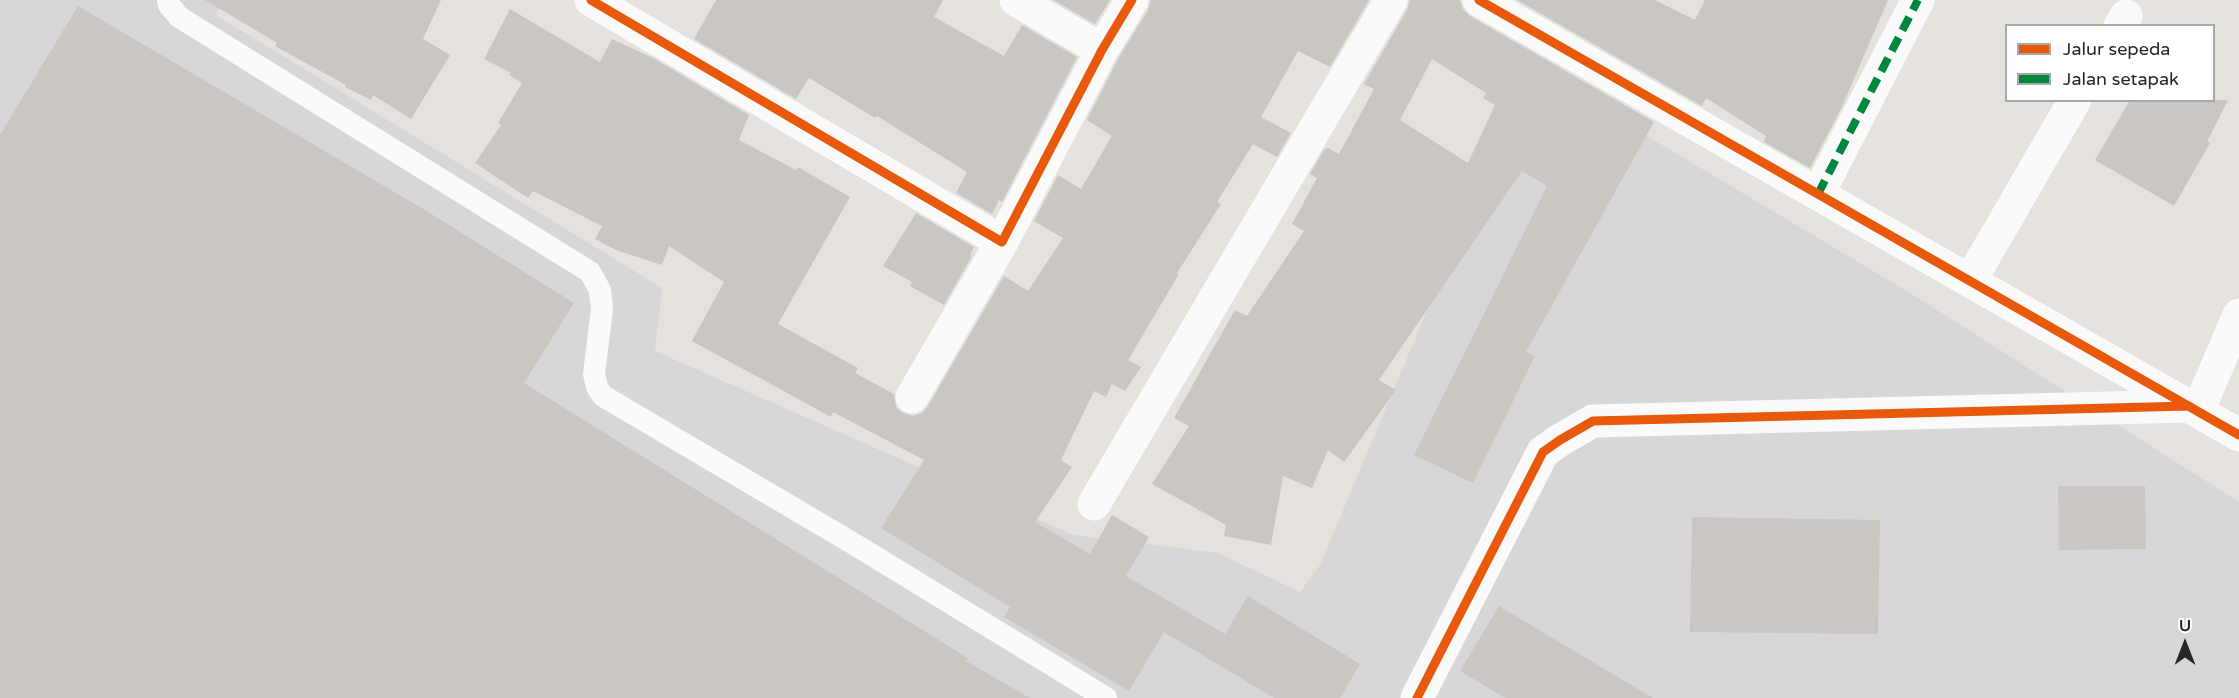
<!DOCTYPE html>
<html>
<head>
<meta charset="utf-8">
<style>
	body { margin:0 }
	#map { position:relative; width:2239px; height:698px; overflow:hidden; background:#e5e1dc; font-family:"Varela Round",sans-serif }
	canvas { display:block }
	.legend { position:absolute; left:2005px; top:24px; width:210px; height:78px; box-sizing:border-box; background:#fff; border:2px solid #a8a8a8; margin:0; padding:8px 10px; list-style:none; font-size:18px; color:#262626 }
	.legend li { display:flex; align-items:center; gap:12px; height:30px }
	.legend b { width:30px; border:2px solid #a8a8a8 }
	.north { position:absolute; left:2155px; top:614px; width:60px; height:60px; -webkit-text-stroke:4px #fff; paint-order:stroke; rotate:0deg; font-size:16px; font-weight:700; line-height:24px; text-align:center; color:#262626 }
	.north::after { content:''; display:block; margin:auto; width:21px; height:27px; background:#262626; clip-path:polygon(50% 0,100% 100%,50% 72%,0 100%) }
</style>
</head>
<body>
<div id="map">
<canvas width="2239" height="698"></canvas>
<ul class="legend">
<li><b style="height:8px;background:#e8590c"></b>Jalur sepeda</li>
<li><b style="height:8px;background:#00873e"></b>Jalan setapak</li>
</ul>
<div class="north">U</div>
</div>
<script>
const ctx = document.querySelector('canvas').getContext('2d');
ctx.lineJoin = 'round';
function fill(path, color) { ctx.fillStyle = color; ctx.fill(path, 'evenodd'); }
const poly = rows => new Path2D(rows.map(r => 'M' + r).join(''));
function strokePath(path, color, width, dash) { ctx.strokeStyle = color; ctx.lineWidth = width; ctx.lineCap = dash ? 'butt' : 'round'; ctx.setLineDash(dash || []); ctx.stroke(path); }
const industrial = poly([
	[0,0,224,0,216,15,662,288,655,351,1073,535,1218,553,1300,592,1320,565,1434,294,1553,80,1915,296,2239,502,2239,698,0,698]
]);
const building = poly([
	[205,0,441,0,423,39,450,55,411,119,373,95,371,100,345,87,346,85,275,46,277,43],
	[716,0,943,0,934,17,1004,56,1022,25,1077,57,1002,202,999,200,992,214,956,193,967,172,877,116,875,118,809,78,796,99,694,39],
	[1053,0,1110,0,1095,24],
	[1151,0,1369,0,1330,67,1298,51,1261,117,1291,133,1277,157,1253,144,1217,202,1221,204,1177,273,1179,274,1128,360,1141,367,1125,391,1112,384,1106,397,1094,391,1061,460,1072,467,1035,522,1090,554,1112,515,1149,537,1126,576,1225,634,1248,596,1360,664,1340,698,1274,698,1164,632,1129,691,1004,617,1010,607,881,528,924,460,833,412,831,417,692,341,724,282,669,246,662,265,616,250,595,239,602,226,533,191,528,198,475,163,501,125,498,123,522,83,509,75,511,73,484,59,510,9,600,62,612,39,653,58,749,115,739,140,796,170,798,167,850,197,778,324,858,368,855,373,894,394,896,407,903,413,913,416,922,413,928,406,1004,276,1028,291,1063,238,1034,221,1058,175,1081,189,1112,136,1087,120,1118,59,1148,10],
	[1410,0,1460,0,1463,9,1470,16,1654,122,1526,352,1535,356,1473,483,1414,455,1547,186,1522,171,1379,380,1396,390,1344,462,1328,450,1312,488,1283,476,1271,545,1224,536,1226,525,1152,484,1189,426,1174,418,1235,310,1247,316,1304,231,1292,224,1317,178,1310,174,1324,150,1328,148,1339,154,1374,89,1364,84,1407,10],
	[1432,59,1486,93,1483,98,1495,105,1468,163,1400,120],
	[1517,0,1655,0,1695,20,1705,0,1888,0,1841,109,1810,168,1764,142,1766,136,1706,98,1702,106],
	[78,6,425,210,574,303,524,383,968,658,966,661,1030,698,0,698,0,135],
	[2130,100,2228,100,2207,142,2210,143,2174,206,2095,160],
	[916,213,974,247,970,255,972,256,944,305,910,286,912,282,883,266],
	[2058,486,2145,486,2146,549,2059,550],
	[1692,517,1880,520,1878,634,1690,632],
	[1499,606,1653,698,1505,698,1460,671]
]);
const service = poly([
	[168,0,169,5,179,17,590,272,600,290,602,309,594,374,597,387,603,396,854,544,1106,698]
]);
const minor = poly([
	[591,0,1002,242,1102,50,1132,0],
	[1016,0,1102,50],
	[1479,0,2239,435],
	[2120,26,2126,16],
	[1818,194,1918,0],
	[1970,281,2075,100],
	[912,397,1002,242],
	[2198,411,2239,315],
	[1094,504,1391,0],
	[1417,698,1543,452,1560,440,1593,421,2189,406]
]);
const quiet = poly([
	[1818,194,1918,0]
]);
const cycleway = poly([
	[591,0,1002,242,1102,50,1132,0],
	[1479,0,2239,435],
	[1417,698,1543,452,1560,440,1593,421,2189,406]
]);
fill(industrial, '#d9d6d8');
fill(building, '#cac7c3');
strokePath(service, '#fbfafa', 22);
strokePath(minor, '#fbfafa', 33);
strokePath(quiet, '#00873e', 8, [15, 8]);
strokePath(cycleway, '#e8590c', 9);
</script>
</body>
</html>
